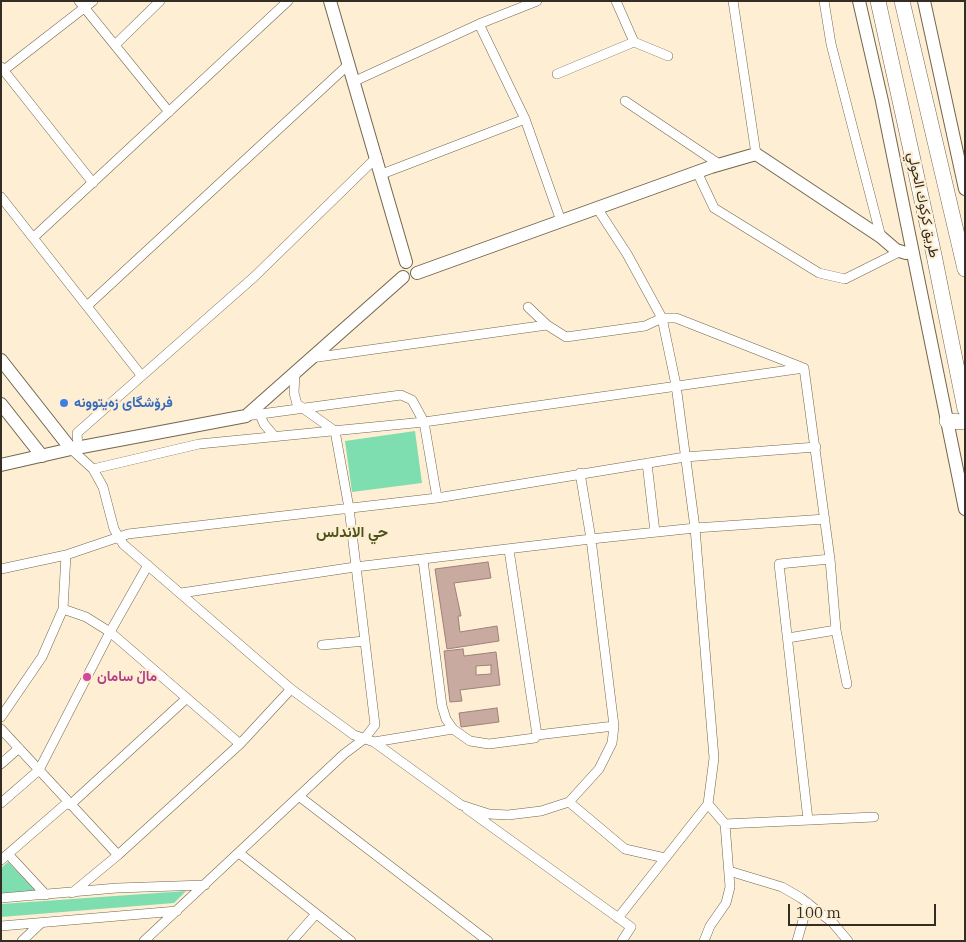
<!DOCTYPE html>
<html>
<head>
<meta charset="utf-8">
<style>
	body { margin:0 }
	#map { position:relative; width:966px; height:942px; overflow:hidden; background:#feefd4; font-family:"IBM Plex Serif",serif }
	canvas { display:block }
	.frame { position:absolute; inset:0; border:2px solid #332d23; pointer-events:none }
	.scale { position:absolute; left:788px; top:904px; width:148px; height:22px; box-sizing:border-box; border:2px solid #332d23; border-top:0; padding-left:6px; font-size:15px; line-height:18px; white-space:nowrap; color:#332d23; -webkit-text-stroke:4px #feefd4; paint-order:stroke }
</style>
</head>
<body>
<div id="map">
<canvas width="966" height="942"></canvas>
<div class="frame"></div>
<div class="scale">100 m</div>
</div>
<script>
const ctx = document.querySelector('canvas').getContext('2d');
ctx.lineJoin = 'round';
function fill(path, color) { ctx.fillStyle = color; ctx.fill(path, 'evenodd'); }
const poly = rows => new Path2D(rows.map(r => 'M' + r).join(''));
function strokePath(path, color, width, dash) { ctx.strokeStyle = color; ctx.lineWidth = width; ctx.lineCap = dash ? 'butt' : 'round'; ctx.setLineDash(dash || []); ctx.stroke(path); }
function write(font, color, halo, rows, align = 'center') {
  ctx.font = font + ' "IBM Plex Serif",Vazirmatn,serif'; ctx.lineWidth = 4.5; ctx.setLineDash([]); ctx.textBaseline = 'middle'; ctx.strokeStyle = halo; ctx.fillStyle = color; for (const [text, x, y, turn = 0] of rows) {
    ctx.save(); ctx.translate(x, y); ctx.rotate((+turn || 0) * Math.PI / 180); ctx.textAlign = isNaN(turn) ? turn : align; if (halo) ctx.strokeText(text, 0, 0); ctx.fillText(text, 0, 0); ctx.restore();
  }
}
const green = poly([
	[415,431,422,483,352,492,345,441],
	[8,862,35,890,36,891,1,897,1,868],
	[186,891,174,903,1,917,1,904]
]);
const building = poly([
	[488,562,491,578,454,583,461,616,458,616,460,632,497,626,499,641,447,649,435,569,488,562],
	[463,649,464,656,496,652,500,685,460,690,462,701,450,702,444,651,463,649],
	[491,665,491,674,476,675,476,666,491,665],
	[497,708,499,722,461,727,459,713,497,708]
]);
const street = poly([
	[79,1,169,112],
	[616,1,634,42,668,56],
	[733,1,756,154],
	[824,1,831,44,881,237],
	[479,24,525,119,561,221],
	[115,45,160,1],
	[1,67,93,183],
	[4,70,93,1],
	[557,74,634,42],
	[355,81,479,24,537,1],
	[625,101,719,164],
	[697,172,714,208,819,273,845,279,899,252],
	[382,174,525,119],
	[1,197,141,375],
	[597,208,627,254,662,318,676,385,695,528,714,758,708,804,618,918],
	[34,237,288,1],
	[87,306,349,64],
	[528,307,547,325],
	[311,358,547,325,566,337,645,326,662,318,676,318,801,367],
	[804,368,830,559,836,630,847,684],
	[260,415,264,424,275,437],
	[246,416,401,395,412,400,424,422,804,368],
	[78,447,77,433,254,277,377,157],
	[71,449,93,469,103,487,114,529,123,544,291,689,354,735,374,742,461,805,489,814,508,815,541,811,569,802,599,769,612,743,614,726,591,539,580,473],
	[647,463,655,532],
	[93,469,199,444,424,422,437,498],
	[423,560,442,706,446,719,453,729,470,741,489,744,535,738,537,735,509,550],
	[1,569,66,555,128,534,437,498,685,457,816,447],
	[181,593,355,567,591,539,695,528,825,519],
	[63,609,86,617,110,632,240,744],
	[788,638,836,630],
	[322,645,365,641],
	[1,717,42,657,63,609,66,555],
	[1,729,118,855],
	[537,735,614,726],
	[374,742,453,729],
	[1,764,19,748],
	[300,797,488,941],
	[569,802,625,849,665,858],
	[1,803,39,770,110,632,148,565],
	[70,805,187,698],
	[467,809,631,927,622,941],
	[808,820,779,564,830,559],
	[725,824,874,817],
	[239,853,351,941],
	[8,854,46,895],
	[1,860,68,802],
	[729,871,782,887,801,898,833,923,848,941],
	[72,893,118,855,240,744,291,689],
	[1,898,117,888,205,885],
	[1,926,177,911],
	[22,941,41,923],
	[144,941,344,754,364,739,375,725,349,508,335,431,297,404,294,393,295,373],
	[292,941,316,914],
	[704,941,710,926,726,903,730,887,725,824,708,804],
	[797,941,808,903]
]);
const secondary = poly([
	[330,1,406,262],
	[859,1,882,101,965,509],
	[924,1,965,189],
	[417,273,711,167,756,154,881,237,896,250,906,253,912,251],
	[1,360,71,449],
	[1,404,42,456],
	[1,465,71,449,246,416,403,277]
]);
const highway = poly([
	[878,1,934,255,965,409],
	[902,1,965,269],
	[947,421,965,422]
]);
const markers = [
	[64,403,5,"#3f7fe0"],
	[87,677,5,"#d1479c"]
];
const streetNames = [
	["طريق كركوك الحولي",923,205,78]
];
const shopNames = [
	["فرۆشگای زەیتوونە",74,403]
];
const hotelNames = [
	["ماڵ سامان",97,677]
];
const neighbourhoodNames = [
	["حي الاندلس",352,533]
];
fill(green, '#7fdeb0');
fill(building, '#c9aaa0');
strokePath(building, '#9e8177', 1);
strokePath(street, '#73664e', 10);
strokePath(secondary, '#73664e', 14);
strokePath(highway, '#73664e', 16);
strokePath(street, '#fff', 9);
strokePath(secondary, '#fff', 12);
strokePath(highway, '#fff', 15);
for (const [x, y, r, color] of markers) { const dot = new Path2D(); dot.arc(x, y, r, 0, 2 * Math.PI); ctx.fillStyle = color; ctx.fill(dot); strokePath(dot, '#feefd4', 2); }
write('14px', '#332d23', '#feefd4', streetNames);
write('bold 14px', '#366cbe', '#feefd4', shopNames, 'left');
write('bold 14px', '#b23c85', '#feefd4', hotelNames, 'left');
write('bold 15px', '#4c541a', '#feefd4', neighbourhoodNames);
</script>
</body>
</html>
